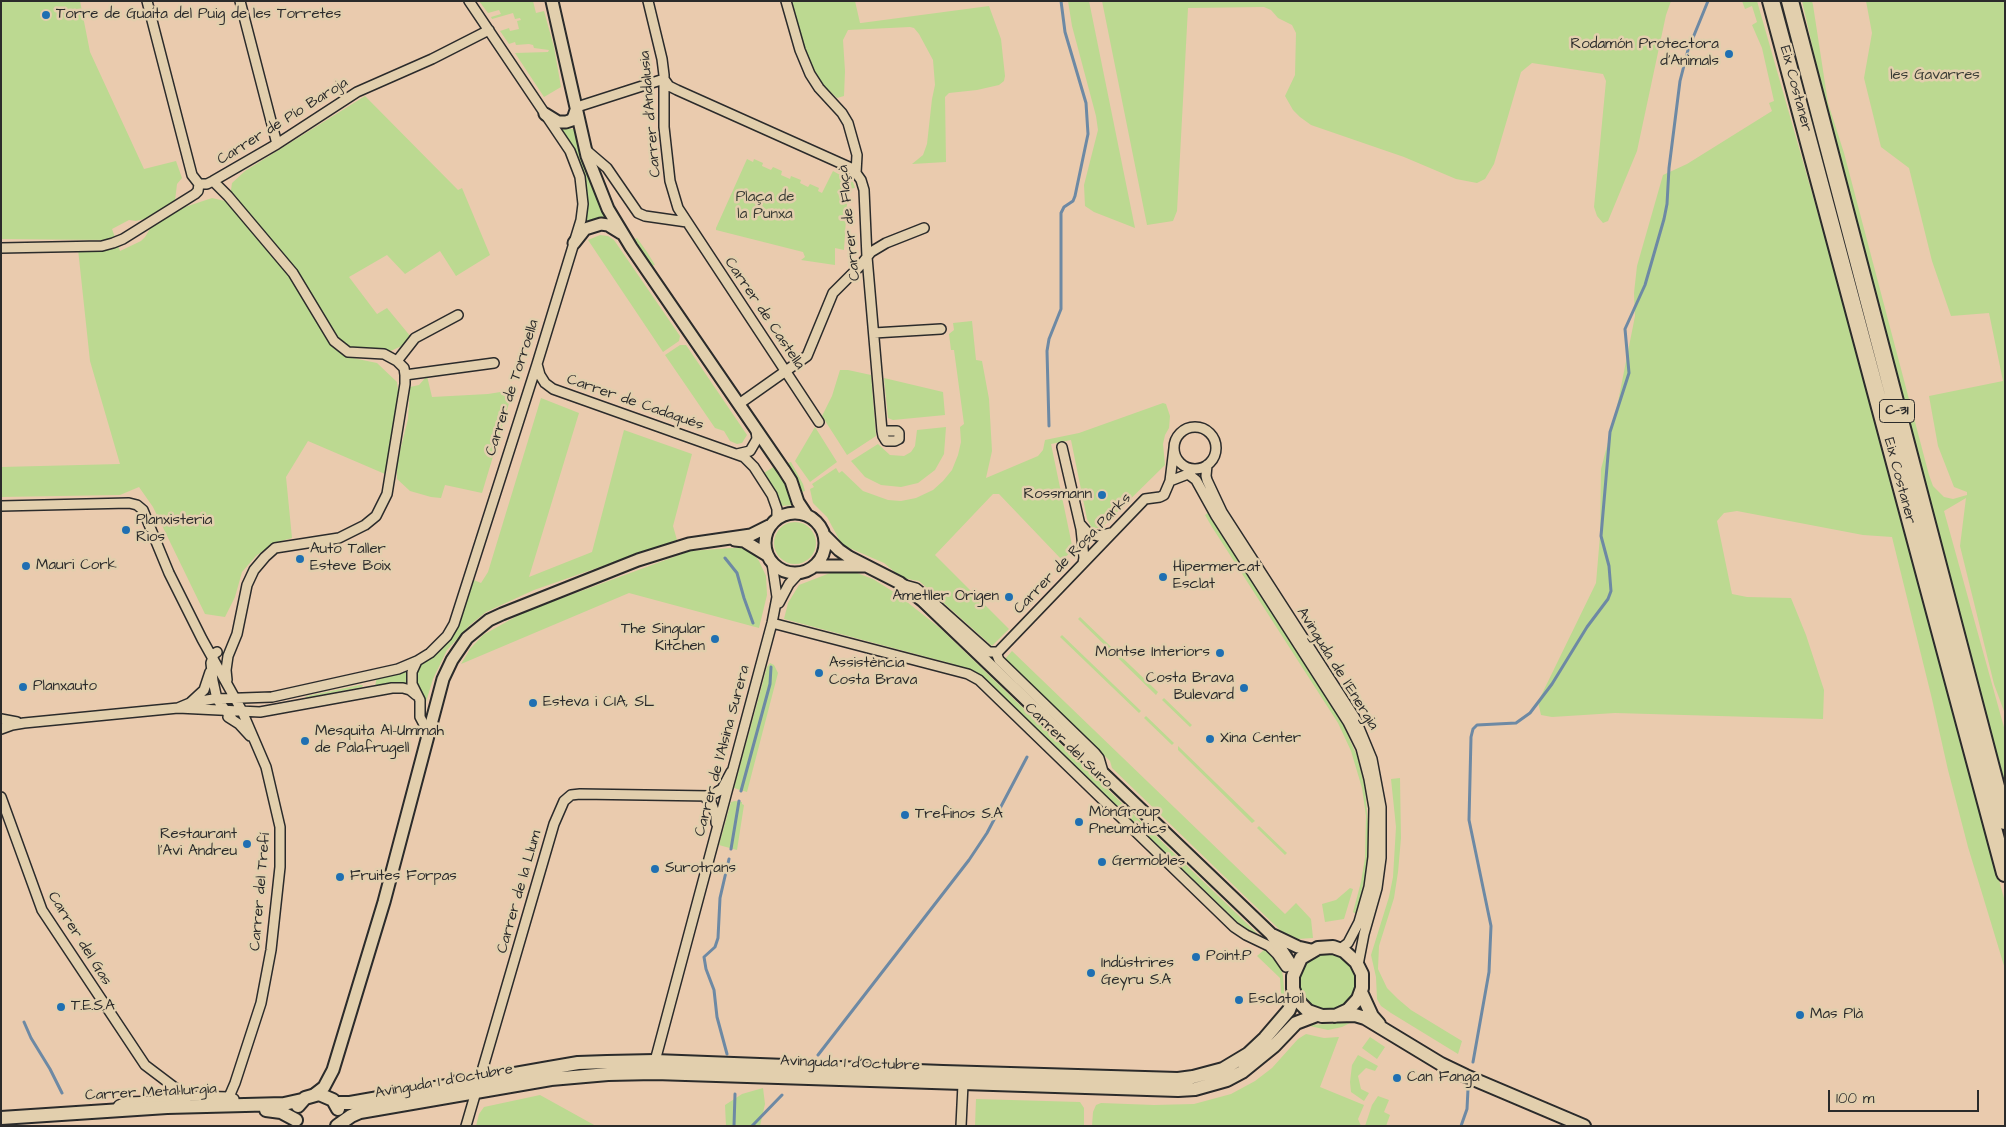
<!DOCTYPE html>
<html>
<head>
<meta charset="utf-8">
<style>
	body { margin:0 }
	#map { position:relative; width:2006px; height:1127px; overflow:hidden; background:#eacbae; font-family:"Architects Daughter",sans-serif }
	canvas { display:block }
	.frame { position:absolute; inset:0; border:2px solid #2b2b2b; pointer-events:none }
	.scale { position:absolute; left:1828px; top:1090px; width:151px; height:22px; box-sizing:border-box; border:2px solid #2b2b2b; border-top:0; padding-left:6px; font-size:15px; line-height:18px; white-space:nowrap; color:#2b2b2b; -webkit-text-stroke:4px #e2cfad; paint-order:stroke }
</style>
</head>
<body>
<div id="map">
<canvas width="2006" height="1127"></canvas>
<div class="frame"></div>
<div class="scale">100 m</div>
</div>
<script>
const ctx = document.querySelector('canvas').getContext('2d');
ctx.lineJoin = 'round';
function fill(path, color) { ctx.fillStyle = color; ctx.fill(path, 'evenodd'); }
const poly = rows => new Path2D(rows.map(r => 'M' + r).join(''));
function strokePath(path, color, width, dash) { ctx.strokeStyle = color; ctx.lineWidth = width; ctx.lineCap = dash ? 'butt' : 'round'; ctx.setLineDash(dash || []); ctx.stroke(path); }
function write(font, color, halo, rows, align = 'center') {
  ctx.font = font + ' "Architects Daughter",sans-serif'; ctx.lineWidth = 5; ctx.setLineDash([]); ctx.textBaseline = 'middle'; ctx.strokeStyle = halo; ctx.fillStyle = color; for (const [text, x, y, turn = 0] of rows) {
    ctx.save(); ctx.translate(x, y); ctx.rotate((+turn || 0) * Math.PI / 180); ctx.textAlign = isNaN(turn) ? turn : align; if (halo) ctx.strokeText(text, 0, 0); ctx.fillText(text, 0, 0); ctx.restore();
  }
}
const green = poly([
	[1,1,80,1,90,52,144,169,176,161,182,178,177,184,175,201,144,219,136,221,129,220,112,229,120,251,141,241,145,237,151,227,185,207,212,198,225,201,287,272,336,350,348,357,377,363,397,382,399,400,385,474,308,441,286,477,292,538,274,543,256,556,242,572,235,597,225,617,205,614,153,507,139,487,120,495,1,497,1,467,120,464,90,361,78,249,109,249,107,240,1,239],
	[479,1,533,1,536,13,544,11,554,47,561,87,544,97,515,53,548,52,549,50,534,48,533,45,529,44,516,45,515,42,509,44,500,31,509,28,510,31,519,29,517,21,521,20,520,18,515,19,513,13,492,19,491,17,501,14,499,10,488,13],
	[791,1,855,1,860,23,861,23,989,6,1001,39,1005,76,1004,81,999,85,977,90,949,93,945,97,946,162,912,164,923,155,927,144,932,99,935,85,933,60,919,34,914,28,910,27,848,30,843,40,845,71,844,96,837,98,821,83,805,55],
	[1068,1,1089,1,1135,228,1094,212,1085,206,1084,185,1098,130,1096,116,1072,26],
	[1102,1,1671,1,1666,15,1637,151,1608,221,1603,223,1597,216,1594,207,1606,81,1603,74,1532,63,1521,72,1494,164,1485,179,1477,183,1456,179,1404,157,1311,125,1300,117,1293,110,1285,96,1295,75,1296,33,1292,25,1278,18,1271,10,1264,7,1188,8,1177,211,1173,221,1147,225],
	[1742,1,1757,1,1838,284,1904,533,2005,902,2005,969,1968,847,1948,770,1932,699,1892,537,1863,535,1737,511,1724,513,1717,521,1732,594,1747,597,1791,598,1806,635,1824,690,1823,719,1615,713,1552,717,1541,715,1538,702,1596,583,1600,536,1601,469,1616,412,1635,316,1634,293,1637,266,1663,175,1687,164,1772,111,1769,103,1774,101,1762,48,1752,25,1757,22,1752,6,1745,9],
	[1802,1,1812,1,1813,5,1828,103,1844,153,1929,475,1933,486,1944,497,1953,499,1967,495,1967,492,1954,487,1938,446,1929,396,2003,381,1989,313,1951,316,1932,261,1909,168,1881,147,1864,78,1872,33,1866,1,2005,1,2005,714,1994,684,1960,546,1966,498,1944,511,2005,731,2005,785,1835,146],
	[365,96,458,190,462,188,490,255,456,276,440,251,405,274,387,255,349,277,377,314,387,308,411,337,406,344,384,354,356,353,334,341,338,337,292,265,231,194,231,190,232,183,245,171],
	[560,128,574,129,588,176,607,221,585,225,587,200,585,180,575,151],
	[747,159,753,162,754,159,763,163,762,166,771,170,773,167,782,171,781,175,790,179,791,176,801,180,800,183,808,187,810,184,819,188,818,191,822,193,833,171,853,182,855,188,848,189,844,250,835,248,835,265,801,260,805,257,803,252,716,230,716,228],
	[600,235,608,236,614,240,680,336,679,341,663,352,588,240],
	[637,238,647,252,655,265,651,266,633,240],
	[972,321,976,360,982,361,989,399,992,451,986,478,1038,456,1043,450,1045,440,1079,433,1163,403,1166,404,1170,416,1169,428,1165,435,1163,444,1165,465,1101,528,1092,528,1087,519,1071,440,1051,444,1073,550,1062,560,999,494,993,494,935,555,1009,629,992,646,919,581,902,578,884,563,845,546,840,541,827,517,813,503,810,489,814,487,812,484,836,468,839,473,842,471,863,491,888,500,901,501,916,498,933,490,943,481,952,470,958,455,961,442,960,427,964,424,954,350,951,350,949,334,954,330,953,323],
	[680,345,686,345,745,432,747,435,742,443,737,444,730,441,724,431,715,428,665,355],
	[840,370,848,370,871,375,876,436,847,455,822,416,832,396],
	[427,376,432,397,488,394,513,390,482,493,445,485,441,498,431,497,410,491,397,479,397,463,408,419,410,387,419,385],
	[884,378,943,392,945,415,893,420,888,418],
	[541,398,579,413,529,577,592,552,624,430,692,454,673,526,677,540,534,590,486,612,470,625,447,650,433,679,426,702,423,702,415,684,416,670,460,620,474,580,481,583,488,572],
	[815,427,837,462,810,482,795,461],
	[946,427,944,454,935,470,918,483,901,487,881,485,865,477,851,461,878,444,890,455,904,456,911,452,915,446,917,430],
	[791,462,803,484,805,491,801,492,797,480,787,463],
	[775,466,788,487,794,505,781,506,778,497,764,473],
	[1208,513,1342,722,1357,756,1365,788,1369,835,1366,873,1356,914,1353,912,1361,882,1365,858,1366,816,1362,788,1351,751,1338,723,1212,527,1205,515],
	'774 543a21 21 0 1 1 42 0a21 21 0 1 1-42 0Z',
	[731,548,742,548,753,553,759,561,766,576,767,595,759,628,629,593,461,664,470,649,483,635,524,612,690,551],
	[842,571,857,573,873,579,897,594,941,629,1262,938,1255,936,1229,919,1231,916,980,675,953,664,784,619,788,603,799,585,830,573],
	[1080,617,1158,692,1156,695,1078,619],
	[1062,635,1141,711,1139,713,1060,637],
	[1012,651,1285,914,1296,903,1311,919,1313,938,1298,939,1281,931,1112,768,1110,761,1005,659],
	[770,663,774,665,778,673,747,792,734,788,767,667],
	[411,668,411,688,375,687,377,676],
	[360,685,363,685,362,687,305,698,307,696],
	[1164,698,1192,725,1190,727,1162,700],
	[1146,716,1174,743,1172,745,1144,718],
	[1178,746,1255,821,1252,823,1178,750],
	[1400,778,1401,838,1398,872,1394,898,1379,946,1378,969,1387,988,1398,999,1411,1010,1462,1041,1458,1054,1391,1013,1381,1006,1377,999,1376,977,1371,955,1389,897,1393,877,1396,827,1391,779],
	[735,801,742,802,742,804,744,805,737,850,719,845,731,802],
	[1259,826,1287,853,1285,855,1257,828],
	[1350,888,1353,889,1344,919,1325,922,1322,904,1336,900],
	[1265,949,1280,964,1283,976,1285,1002,1281,993,1280,978,1257,956],
	'1297 982a29 29 0 1 1 58 0a29 29 0 1 1-58 0Z',
	[1342,1022,1352,1022,1342,1027,1328,1030,1305,1025,1332,1024],
	[1306,1034,1324,1038,1339,1037,1320,1087,1364,1105,1358,1119,1361,1126,1092,1126,1093,1112,1096,1105,1101,1103,1154,1105,1194,1104,1231,1094,1255,1081,1272,1068,1298,1039],
	[1370,1037,1385,1047,1377,1059,1362,1048],
	[1358,1055,1378,1066,1375,1071,1366,1068,1358,1076,1361,1089,1369,1093,1364,1101,1351,1092,1350,1082,1352,1065],
	[763,1088,765,1104,760,1126,726,1126,725,1105,742,1094],
	[540,1095,596,1126,476,1126,479,1114,484,1107],
	[1378,1096,1389,1100,1384,1112,1390,1115,1386,1126,1365,1126,1372,1105],
	[976,1099,1080,1102,1084,1108,1084,1126,975,1126]
]);
const stream = poly([
	[1049,426,1047,351,1049,339,1061,309,1061,213,1064,207,1073,201,1075,196,1088,134,1086,103,1065,32,1061,1],
	[725,558,737,573,744,598,753,623],
	[741,791,770,684,771,667],
	[731,849,739,801],
	[24,1022,31,1038,50,1069,62,1093],
	[727,1054,717,1017,714,990,706,969,704,957,715,947,718,938,720,898,729,859],
	[818,1055,969,860,987,833,1027,757],
	[1473,1062,1489,972,1491,926,1469,820,1471,737,1473,729,1477,725,1516,723,1530,713,1552,684,1587,627,1608,599,1611,591,1609,566,1601,536,1610,432,1629,373,1625,329,1645,285,1664,219,1667,204,1669,168,1680,81,1688,50,1708,1],
	[734,1126,735,1094],
	[752,1126,782,1095],
	[1461,1126,1467,1109,1468,1089]
]);
const minor = poly([
	[147,1,192,175,199,184],
	[240,1,277,144],
	[648,1,662,59,664,75,664,127,670,181,678,208,819,422],
	[786,1,800,50,810,74,819,88,842,113,848,123,857,155,856,173],
	[577,107,664,79,669,86,677,90,849,167,856,173,861,180,864,190,867,257,882,431,883,436,886,441,895,441,899,439,899,433,897,431,882,431],
	[586,150,607,168,638,213,645,216,687,222],
	[213,181,228,196,293,273,334,341,348,352,384,354,397,361,404,368,405,375,405,384,387,494,376,516,365,525,339,538,275,548,265,557,254,570,247,585,237,634,228,656,226,670,227,680],
	[199,184,207,184,213,181,277,144,357,92,432,59,489,30],
	[1,248,102,246,113,243,123,239,195,194,198,191,199,184],
	[874,333,941,329],
	[397,361,415,338,458,315],
	[537,364,540,375,545,383,553,389,744,457,754,467,772,495,777,509,777,519],
	[405,375,494,363],
	[739,404,807,356,833,293,859,267,871,252,886,243,924,228],
	'1174 448a21 21 0 1 1 42 0a21 21 0 1 1-42 0Z',
	[1062,447,1081,529,1084,558,1083,563],
	[737,454,750,451,757,439,756,430],
	[1207,465,1206,476,1207,480,1222,512,1355,718,1372,759,1381,807,1381,858,1377,888,1364,934,1358,965],
	[1170,481,1188,474,1196,480,1216,516,1348,722,1361,748,1369,779,1374,808,1373,857,1369,887,1359,922,1348,943,1340,949],
	[1,506,129,503,137,505,143,510,169,573,202,639,242,711,266,767,280,827,280,867,271,950,261,1003,235,1083,229,1097],
	[1081,525,1088,533,1098,536,1111,533],
	[905,585,916,588,925,595,989,652,998,652],
	[779,603,789,584,799,573],
	[772,623,968,674,979,680,1234,927,1246,935,1269,946,1277,954,1286,967],
	[217,652,214,654,211,663,213,681,217,699,232,719],
	[998,652,1145,499,1160,497,1164,495,1170,481,1174,448],
	[998,652,997,655,999,660,1095,753,1099,758,1104,775],
	[417,661,412,672,412,684,420,700,420,717,428,732],
	[191,702,204,690,210,672],
	[178,708,190,703,213,699,272,697,398,669,417,661,430,653,447,636,454,624,537,364,581,220,583,204,580,177,570,151,469,1],
	[228,717,239,724,250,736],
	[1,719,17,722],
	[1,729,12,725,24,723,178,708,260,712,392,688,403,688,410,690,416,695],
	[703,796,711,802,716,816,716,823],
	[1,797,42,910,145,1065,182,1093,190,1096,229,1097,234,1099],
	[655,1061,772,623,777,597,772,563],
	[115,1111,119,1105,127,1102,182,1100,190,1096],
	[466,1126,554,824,564,801,571,795,580,794,710,796,722,789,731,772],
	[961,1126,963,1084]
]);
const tertiary = poly([
	[552,1,587,156,608,209,631,247,784,470,791,481,798,502,806,514],
	[545,114,558,122,566,122,572,120,574,116,577,107],
	[574,243,585,229,601,224,608,225,621,233],
	'765 543a30 30 0 1 1 60 0a30 30 0 1 1-60 0Z',
	[825,536,839,550,849,557,900,583,923,601,1271,934,1294,969],
	[735,540,744,541,767,555],
	[815,566,863,566],
	[1273,935,1298,947,1311,950],
	[315,1094,324,1087,333,1070,384,902,443,679,452,660,467,638,489,620,502,614,638,560,689,544,751,535,769,526]
]);
const secondary = poly([
	[1361,992,1372,1016,1379,1024],
	[1335,1016,1348,1010,1358,999,1362,988,1362,974,1356,962,1344,951,1333,947,1318,948,1301,958,1293,976,1293,988,1295,996,1301,1004,1308,1011,1322,1016,1355,1015,1365,1018,1441,1064,1466,1076,1584,1126],
	[335,1103,350,1103,549,1068,578,1063,607,1062,655,1061,943,1072,1178,1079,1193,1077,1223,1069,1248,1054,1265,1038,1289,1010,1292,1002,1294,991],
	[298,1106,305,1098,319,1094,333,1100,338,1109],
	[266,1110,281,1112,296,1120],
	[1,1118,167,1107,284,1104,302,1100],
	[337,1126,351,1116,360,1112,551,1079,608,1074,655,1073,1178,1090,1195,1089,1227,1080,1242,1072,1274,1046,1296,1023,1317,1015]
]);
const motorway = poly([
	[1771,1,2005,873],
	[1790,1,2005,821]
]);
const markers = [
	[46,15,5,"#1f6fb2"],
	[1729,54,5,"#1f6fb2"],
	[1102,495,5,"#1f6fb2"],
	[126,530,5,"#1f6fb2"],
	[300,559,5,"#1f6fb2"],
	[26,566,5,"#1f6fb2"],
	[1163,577,5,"#1f6fb2"],
	[1009,597,5,"#1f6fb2"],
	[715,639,5,"#1f6fb2"],
	[1220,653,5,"#1f6fb2"],
	[819,673,5,"#1f6fb2"],
	[23,687,5,"#1f6fb2"],
	[1244,688,5,"#1f6fb2"],
	[533,703,5,"#1f6fb2"],
	[1210,739,5,"#1f6fb2"],
	[305,741,5,"#1f6fb2"],
	[905,815,5,"#1f6fb2"],
	[1079,822,5,"#1f6fb2"],
	[247,844,5,"#1f6fb2"],
	[1102,862,5,"#1f6fb2"],
	[655,869,5,"#1f6fb2"],
	[340,877,5,"#1f6fb2"],
	[1196,957,5,"#1f6fb2"],
	[1091,973,5,"#1f6fb2"],
	[1239,1000,5,"#1f6fb2"],
	[61,1007,5,"#1f6fb2"],
	[1800,1015,5,"#1f6fb2"],
	[1397,1078,5,"#1f6fb2"]
];
const shields = [
	[1897,411,35]
];
const shieldNames = [
	["C-31",1897,411]
];
const poiNames = [
	["Torre de Guaita del Puig de les Torretes",56,15],
	["Rodamón Protectora",1719,45,"right"],
	["d'Animals",1719,62,"right"],
	["Rossmann",1092,495,"right"],
	["Planxisteria",136,521],
	["Rios",136,538],
	["Auto Taller",310,550],
	["Esteve Boix",310,567],
	["Mauri Cork",36,566],
	["Hipermercat",1173,568],
	["Esclat",1173,585],
	["Ametller Origen",999,597,"right"],
	["The Singular",705,630,"right"],
	["Kitchen",705,647,"right"],
	["Montse Interiors",1210,653,"right"],
	["Assistència",829,664],
	["Costa Brava",829,681],
	["Costa Brava",1234,679,"right"],
	["Bulevard",1234,696,"right"],
	["Planxauto",33,687],
	["Esteva i CIA, SL",543,703],
	["Mesquita Al-Ummah",315,732],
	["de Palafrugell",315,749],
	["Xina Center",1220,739],
	["MónGroup",1089,813],
	["Pneumàtics",1089,830],
	["Trefinos S.A",915,815],
	["Restaurant",237,835,"right"],
	["l'Avi Andreu",237,852,"right"],
	["Germobles",1112,862],
	["Surotrans",665,869],
	["Fruites Forpas",350,877],
	["Point.P",1206,957],
	["Indústrires",1101,964],
	["Geyru S.A",1101,981],
	["Esclatoil",1249,1000],
	["T.E.S.A",71,1007],
	["Mas Plà",1810,1015],
	["Can Fanga",1407,1078]
];
const parkNames = [
	["les Gavarres",1935,76],
	["Plaça de",765,198],
	["la Punxa",765,215]
];
const streetNames = [
	["Eix Costaner",1795,89,75],
	["Carrer d'Andalusia",651,114,-95],
	["Carrer de Pío Baroja",283,122,-32],
	["Carrer de Flaçà",850,223,-96],
	["Carrer de Castella",764,314,56],
	["Carrer de Torroella",513,388,-72],
	["Carrer de Cadaqués",635,403,19],
	["Eix Costaner",1899,481,75],
	["Carrer de Rosa Parks",1073,554,-46],
	["Avinguda de l'Energia",1337,669,58],
	["Carrer del Suro",1068,746,44],
	["Carrer de l'Alsina Surera",723,751,-75],
	["Carrer del Trefí",261,892,-85],
	["Carrer de la Llum",520,892,-74],
	["Carrer del Gas",79,939,58],
	["Avinguda 1 d'Octubre",850,1064,2],
	["Avinguda 1 d'Octubre",444,1082,-10],
	["Carrer Metal·lurgia",151,1093,-3]
];
fill(green, '#bcd991');
strokePath(stream, '#6d89a4', 3);
strokePath(minor, '#2b2b2b', 12);
strokePath(tertiary, '#2b2b2b', 15);
strokePath(secondary, '#2b2b2b', 16);
strokePath(motorway, '#2b2b2b', 20);
strokePath(minor, '#e2cfad', 9);
strokePath(tertiary, '#e2cfad', 11);
strokePath(secondary, '#e2cfad', 12);
strokePath(motorway, '#e2cfad', 16);
for (const [x, y, r, color] of markers) { const dot = new Path2D(); dot.arc(x, y, r, 0, 2 * Math.PI); ctx.fillStyle = color; ctx.fill(dot); strokePath(dot, '#e2cfad', 2); }
for (const [x, y, w] of shields) { const box = new Path2D(); box.roundRect(x - w / 2, y - 11.5, w, 23, 4); ctx.fillStyle = '#e2cfad'; ctx.fill(box); strokePath(box, '#2b2b2b', 1); }
write('bold 14px', '#2b2b2b', null, shieldNames);
write('15px', '#2b2b2b', '#e2cfad', poiNames, 'left');
write('15px', '#3a3c35', '#e2cfad', parkNames);
write('15px', '#2b2b2b', '#e2cfad', streetNames);
</script>
</body>
</html>
